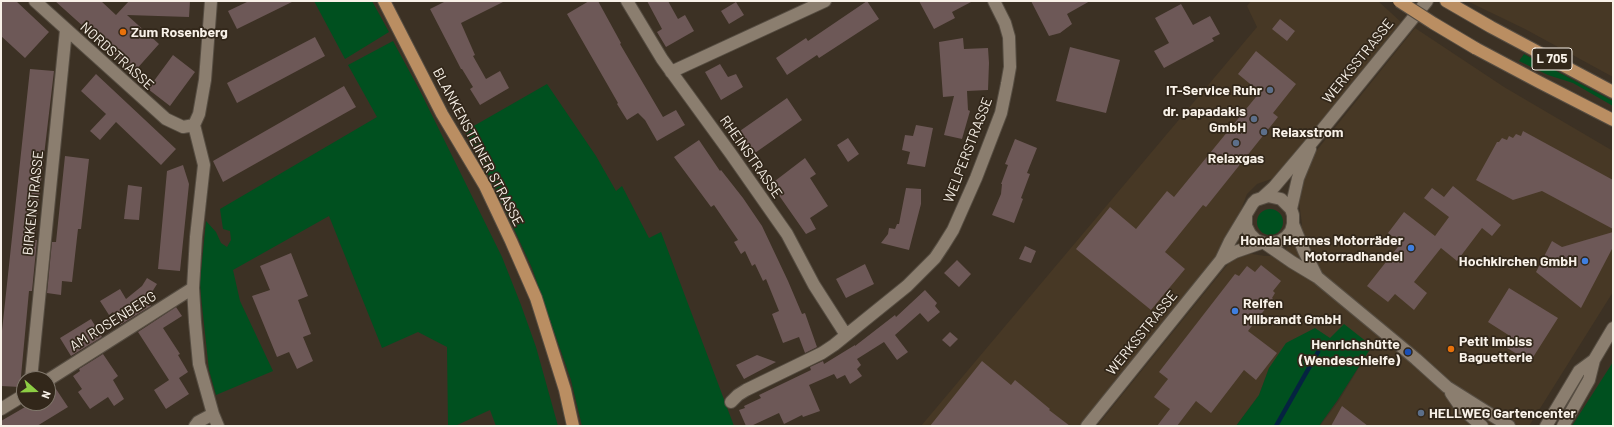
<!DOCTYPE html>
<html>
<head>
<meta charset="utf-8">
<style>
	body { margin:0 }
	#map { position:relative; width:1614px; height:427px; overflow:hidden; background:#3c3124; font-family:Barlow,sans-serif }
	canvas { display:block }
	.frame { position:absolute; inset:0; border:2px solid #f8f1e8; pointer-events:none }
	.north { position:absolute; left:16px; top:371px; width:40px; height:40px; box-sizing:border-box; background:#32271a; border:1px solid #81786c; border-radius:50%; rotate:110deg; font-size:11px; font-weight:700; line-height:16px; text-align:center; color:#f8f1e8 }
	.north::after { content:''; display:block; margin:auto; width:14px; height:18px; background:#8dce44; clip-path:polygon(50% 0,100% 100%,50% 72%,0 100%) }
</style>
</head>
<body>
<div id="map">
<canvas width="1614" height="427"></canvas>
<div class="frame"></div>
<div class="north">N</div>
</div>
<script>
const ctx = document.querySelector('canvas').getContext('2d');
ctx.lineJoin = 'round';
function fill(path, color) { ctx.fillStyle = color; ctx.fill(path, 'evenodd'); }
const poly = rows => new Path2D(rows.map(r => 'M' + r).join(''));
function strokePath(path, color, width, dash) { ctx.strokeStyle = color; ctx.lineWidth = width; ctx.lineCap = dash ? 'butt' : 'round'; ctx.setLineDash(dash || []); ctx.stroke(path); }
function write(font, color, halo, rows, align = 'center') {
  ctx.font = font + ' Barlow,sans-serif'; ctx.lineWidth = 3.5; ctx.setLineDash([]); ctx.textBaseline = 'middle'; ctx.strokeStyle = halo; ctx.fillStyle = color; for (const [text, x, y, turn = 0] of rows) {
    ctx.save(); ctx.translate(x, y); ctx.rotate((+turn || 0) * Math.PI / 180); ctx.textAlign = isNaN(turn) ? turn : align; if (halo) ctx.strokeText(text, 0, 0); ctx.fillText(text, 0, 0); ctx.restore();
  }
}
const built = poly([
	[1251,1,1378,1,1401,22,1281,172,1274,178,1257,184,1247,194,1229,241,1081,426,921,426,1257,27,1247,6],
	[1467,1,1613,1,1613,77,1525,29],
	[1415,28,1504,87,1613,151,1613,292,1529,426,1320,426,1338,402,1372,346,1330,339,1269,368,1259,395,1236,426,1097,426,1232,259,1246,253,1265,256,1278,256,1295,240,1302,224,1299,202,1302,185,1313,155]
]);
const green = poly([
	[314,1,372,1,389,32,345,59],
	[393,41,420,91,502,257,521,305,536,347,558,426,496,426,490,410,455,426,448,426,447,347,418,332,382,348,329,216,233,270,240,301,273,371,216,395,209,370,201,296,200,282,206,221,216,232,221,243,227,247,231,240,230,231,223,229,220,209,377,117,348,65],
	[1524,54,1613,101,1613,106,1573,83,1548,75,1519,61],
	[547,84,596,156,616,191,622,186,649,238,661,232,734,426,582,426,571,380,532,268,496,190,465,131],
	'1257 222a13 13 0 1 1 26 0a13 13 0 1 1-26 0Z',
	[1344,324,1372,346,1337,401,1319,426,1236,426,1259,395,1269,368,1286,343,1315,328,1330,338],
	[1613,362,1613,426,1572,426]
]);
const stream = poly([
	[1276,426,1318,352]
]);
const building = poly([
	[1,1,16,1,49,32,25,58,1,36],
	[55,1,101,1,116,15,129,1,190,1,189,17,127,15,159,44,134,72],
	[249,1,294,1,237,29,228,11],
	[446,1,505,1,461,23,475,55,473,56,486,79,500,71,509,88,480,105,470,89,473,87,462,69,461,69,430,9],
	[589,1,598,1,621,43,620,44,663,117,676,110,685,125,657,141,645,120,638,113,627,120,617,104,618,103,567,14],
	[647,1,668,1,678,19,685,15,694,31,666,47,657,32,662,29],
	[867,1,879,19,819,58,817,55,787,75,776,58,806,38,808,41],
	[919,1,973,1,952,12,955,18,934,29],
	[1031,1,1090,1,1067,14,1072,24,1060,33,1049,36],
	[736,2,744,15,729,24,721,11],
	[1181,4,1193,25,1210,16,1220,34,1212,38,1214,41,1164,68,1154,51,1169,43,1155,18],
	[1280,19,1295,31,1287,41,1272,29],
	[315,37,325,56,237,103,227,83],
	[963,38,964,49,988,48,989,63,988,90,967,91,968,110,970,111,962,139,944,135,954,96,943,97,939,42],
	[1070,47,1120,60,1106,113,1056,101],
	[1256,51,1296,84,1273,113,1278,117,1206,207,1203,205,1165,252,1185,269,1151,310,1076,249,1110,207,1136,229,1167,191,1174,197,1260,92,1238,74],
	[173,55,195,72,170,106,148,89],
	[720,64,728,77,736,74,743,87,721,100,705,72],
	[30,69,54,71,34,240,37,240,32,291,29,291,20,387,1,386,1,340],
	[96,74,176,149,161,165,116,122,100,140,90,131,106,114,81,91],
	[344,86,356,107,223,182,213,161],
	[787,98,802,120,752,155,737,133],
	[916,125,933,128,925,167,907,164,910,152,902,150,905,135,913,136],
	[1523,131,1613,180,1613,229,1542,191,1513,200,1476,180,1497,142,1499,142,1502,138,1507,140,1509,136,1513,138,1516,134,1521,136],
	[848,138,859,154,848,162,837,145],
	[1015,139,1037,148,1027,173,1030,174,1021,198,1023,199,1014,223,992,215,1001,194,1002,184,1001,184,1008,165,1005,164],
	[699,140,720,171,721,170,743,198,762,226,788,281,802,314,805,313,817,347,805,353,799,337,783,343,772,314,779,311,766,279,763,281,755,264,752,266,745,251,741,254,734,242,738,240,714,205,711,207,674,157],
	[65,156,89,159,81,229,78,229,72,282,62,281,61,295,47,293,52,242,56,242],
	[805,158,816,174,810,178,828,206,810,218,816,229,806,234,771,184],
	[183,165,189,184,180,271,158,269,167,171],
	[128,185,142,187,139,220,124,219],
	[1453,186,1501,225,1492,236,1482,228,1457,261,1441,248,1414,282,1427,293,1414,310,1395,294,1388,302,1367,286,1401,243,1388,233,1404,212,1435,236,1449,217,1424,198,1432,188,1444,197],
	[906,188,921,189,921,204,909,250,881,243,888,234,889,228,895,229,897,224,899,224],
	[1613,232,1613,247,1581,308,1536,272,1552,241,1562,247],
	[1025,246,1036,251,1031,263,1019,259],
	[291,253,308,296,298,300,311,334,303,337,313,361,297,369,289,352,277,357,252,296,270,290,260,266],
	[957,260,971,274,959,287,944,273],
	[865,264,874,284,846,298,836,279],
	[1261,265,1281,281,1273,291,1275,293,1272,298,1273,299,1248,331,1277,353,1256,380,1244,370,1211,413,1196,401,1177,426,1157,426,1170,409,1154,397,1168,379,1159,372,1235,274,1239,276,1247,266,1255,272],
	[147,278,157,284,147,300,151,306,120,325,113,312,109,315,100,301,120,289,126,299,142,286],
	[1509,288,1558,318,1530,362,1504,346,1510,336,1488,322],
	[925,290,937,303,935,306,940,312,928,322,920,313,895,335,908,352,897,360,884,342,857,359,861,365,857,369,862,376,850,384,845,375,837,379,834,374,809,385,820,411,803,417,802,415,784,424,779,413,751,426,746,426,739,410,745,408,744,406,761,398,759,395,811,370,810,367,823,361,824,364,855,345,855,346,895,315,896,317],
	[176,307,182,316,163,328,180,354,178,355,188,372,179,378,189,394,166,409,154,390,169,380,138,332],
	[91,319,102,337,71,356,60,338],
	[950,332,958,339,950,347,942,340],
	[103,354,118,376,113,380,124,399,114,406,108,397,90,409,78,392,82,389,73,376,80,371,79,369],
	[757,355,776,362,744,379,736,365],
	[982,361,1011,385,1015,380,1050,409,1049,410,1070,426,930,426],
	[56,389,68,407,37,426,1,426,1,421,32,403,48,403,48,393],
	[1342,406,1368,426,1331,426]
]);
const minor = poly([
	[35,1,166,119,183,127,194,125],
	[211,1,205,80,199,114,194,125,204,165,196,237,193,288,195,322,199,364,213,414,218,426],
	[627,1,662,59,731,154,787,234,814,285,846,335],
	[671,72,825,1],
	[1263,197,1274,187,1313,141,1427,1],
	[1291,209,1298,178,1310,149],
	[1293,224,1304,251,1317,277],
	[1266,244,1292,262,1317,277,1416,359,1447,387,1509,426],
	[1221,260,1235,252,1261,243],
	[31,379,66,30],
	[48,380,193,288],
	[1451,393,1462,409,1482,426],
	[731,402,738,395,746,390,822,353,834,345,907,286,935,258,943,246,953,230,976,178,1001,113,1007,84,1010,67,1009,37,1005,23,994,1],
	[1,409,24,395],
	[195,426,198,422,213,414],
	[1087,426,1221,260,1230,241,1253,203,1256,200,1268,196,1281,199,1291,209,1293,215,1293,224,1291,231,1286,237,1280,241,1266,244,1256,240,1250,234,1246,226,1246,215],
	[1546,426,1579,371,1594,360],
	[1563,426,1589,380,1594,360,1613,328]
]);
const major = poly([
	[384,1,442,114,485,186,511,241,536,298,565,390,573,426],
	[1446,1,1491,27,1613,92],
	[1475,48,1539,82,1613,120]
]);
const majorBridge = poly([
	[1399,1,1433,23,1475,48]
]);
const markers = [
	[123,32,4,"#e8710a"],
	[1270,90,4,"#5c6f8a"],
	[1254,119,4,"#5c6f8a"],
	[1264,132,4,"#5c6f8a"],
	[1236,143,4,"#5c6f8a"],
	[1411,248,4,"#3f7fe0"],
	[1585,261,4,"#3f7fe0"],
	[1235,311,4,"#3f7fe0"],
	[1451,349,4,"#e8710a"],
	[1408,352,4,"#1a4fb4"],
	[1421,413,4,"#5c6f8a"]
];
const shields = [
	[1552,59,40]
];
const shieldNames = [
	["L 705",1552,59]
];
const poiNames = [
	["Zum Rosenberg",131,32],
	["IT-Service Ruhr",1262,90,"right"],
	["dr. papadakis",1246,111,"right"],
	["GmbH",1246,127,"right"],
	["Relaxstrom",1272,132],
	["Relaxgas",1236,158,"center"],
	["Honda Hermes Motorräder",1403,240,"right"],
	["Motorradhandel",1403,256,"right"],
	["Hochkirchen GmbH",1577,261,"right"],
	["Reifen",1243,303],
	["Milbrandt GmbH",1243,319],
	["Petit Imbiss",1459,341],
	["Baguetterie",1459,357],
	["Henrichshütte",1400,344,"right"],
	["(Wendeschleife)",1400,360,"right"],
	["HELLWEG Gartencenter",1429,413]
];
const streetNames = [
	["NORDSTRASSE",117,56,42],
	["WERKSSTRASSE",1358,61,-51],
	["BLANKENSTEINER STRASSE",478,147,62],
	["WELPERSTRASSE",968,150,-69],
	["RHEINSTRASSE",751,157,55],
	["BIRKENSTRASSE",33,203,-84],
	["AM ROSENBERG",113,321,-32],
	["WERKSSTRASSE",1142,333,-51]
];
fill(built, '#473825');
fill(green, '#00501f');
strokePath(stream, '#052341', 4.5);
fill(building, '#6d5857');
strokePath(minor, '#564d42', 14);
strokePath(major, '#564d42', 14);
strokePath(minor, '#8b7e6f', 12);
strokePath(major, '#ba8e62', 12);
strokePath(majorBridge, '#564d42', 14, []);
strokePath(majorBridge, '#ba8e62', 12);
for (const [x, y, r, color] of markers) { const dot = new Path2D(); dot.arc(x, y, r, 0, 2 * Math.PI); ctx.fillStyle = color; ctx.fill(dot); strokePath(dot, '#32271a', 1.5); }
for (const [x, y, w] of shields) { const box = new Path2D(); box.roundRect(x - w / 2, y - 11, w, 22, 3); ctx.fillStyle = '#32271a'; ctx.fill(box); strokePath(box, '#f8f1e8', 1); }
write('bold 13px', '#f8f1e8', null, shieldNames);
write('bold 14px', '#f8f1e8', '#32271a', poiNames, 'left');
write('14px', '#f8f1e8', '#32271a', streetNames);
</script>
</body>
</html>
